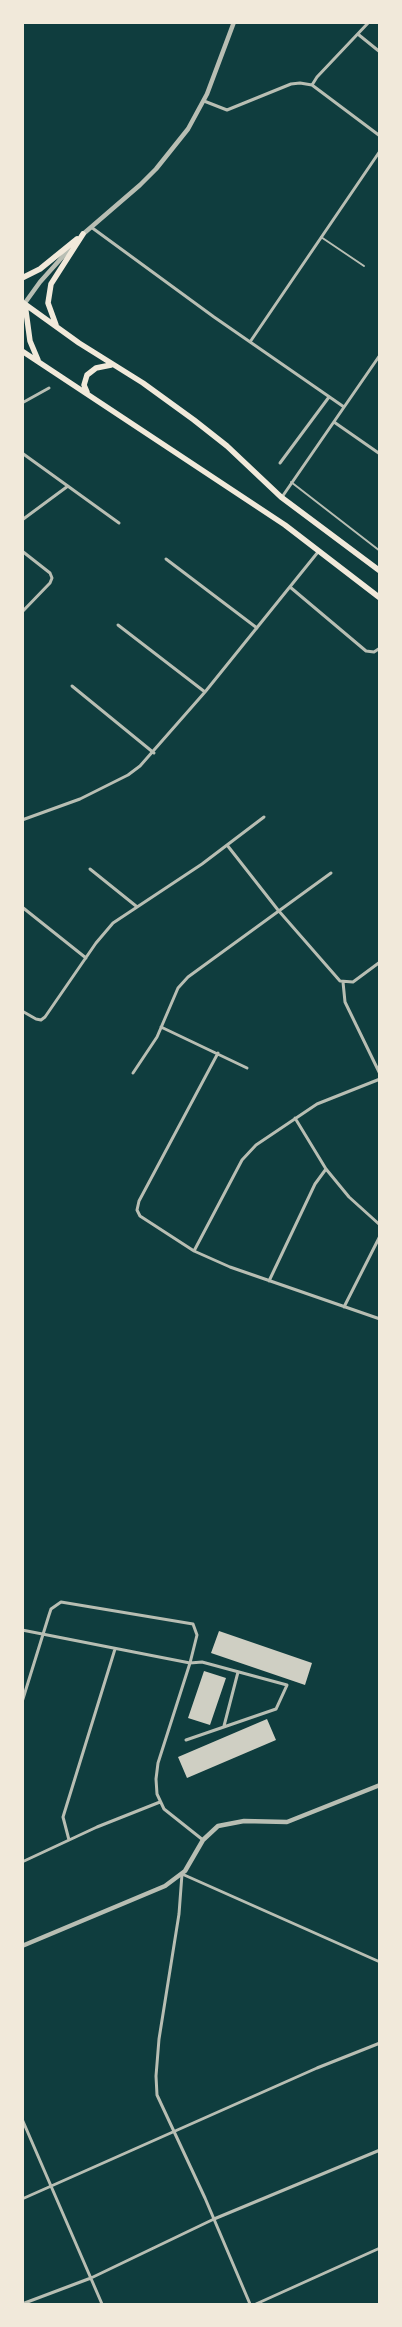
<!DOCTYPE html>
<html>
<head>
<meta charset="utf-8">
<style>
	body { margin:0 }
	#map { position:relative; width:402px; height:2327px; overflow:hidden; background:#0f3d3e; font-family:Karla,sans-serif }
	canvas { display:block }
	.frame { position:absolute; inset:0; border:24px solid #f1e9da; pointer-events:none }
</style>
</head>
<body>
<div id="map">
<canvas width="402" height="2327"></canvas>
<div class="frame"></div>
</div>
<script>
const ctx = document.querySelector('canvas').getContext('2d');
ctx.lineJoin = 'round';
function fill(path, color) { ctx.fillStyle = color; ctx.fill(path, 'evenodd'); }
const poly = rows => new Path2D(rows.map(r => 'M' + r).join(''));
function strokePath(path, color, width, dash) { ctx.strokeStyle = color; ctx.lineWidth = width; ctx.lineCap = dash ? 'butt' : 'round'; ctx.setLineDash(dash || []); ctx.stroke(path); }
const building = poly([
	[219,1631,312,1663,305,1685,211,1653],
	[204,1671,226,1678,210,1725,188,1718],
	[267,1719,276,1740,187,1778,178,1757]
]);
const service = poly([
	[321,237,364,266],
	[291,482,380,551]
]);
const minor = poly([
	[359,35,380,52],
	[312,85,317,77,369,22],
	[204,101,227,110,291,84,300,83,312,85,380,136],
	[91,227,214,317,344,407],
	[250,342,380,151],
	[22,403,49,388],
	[334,422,380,454],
	[22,453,119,523],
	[280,463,329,397],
	[282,497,380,355],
	[22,520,68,486],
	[22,551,50,573,52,578,50,583,22,612],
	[166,559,257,628],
	[290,587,366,651,374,652,380,648],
	[118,625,205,692],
	[72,686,154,753],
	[22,820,80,799,128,775,140,766,205,692,318,552],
	[227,845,278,910,340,981,353,982,380,962],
	[90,869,136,906],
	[22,907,86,958],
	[343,982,345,1002,380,1074],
	[22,1011,36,1019,41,1020,45,1017,96,943,113,923,202,864,264,817],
	[161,1027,247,1068],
	[218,1053,139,1201,137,1210,140,1216,194,1251,230,1267,380,1319],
	[133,1073,157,1037,178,988,188,977,331,873],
	[295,1118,326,1169,349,1197,380,1225],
	[194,1251,242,1160,256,1145,317,1104,380,1079],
	[269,1281,315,1184,326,1169],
	[344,1307,380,1236],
	[22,1630,149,1655,190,1663,202,1662,287,1685,276,1709,186,1740],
	[22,1702,49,1615,51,1609,61,1602,193,1624,197,1635,190,1663,158,1763,156,1779,157,1794,164,1809,203,1840],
	[224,1726,238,1672],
	[69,1840,63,1817,115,1649],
	[22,1862,97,1827,160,1802],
	[22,2119,102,2304],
	[22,2199,317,2068,380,2043],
	[22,2304,91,2278,214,2219,380,2150],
	[250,2304,205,2198,157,2095,156,2076,159,2039,179,1914,182,1874,380,1962],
	[256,2304,380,2248]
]);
const tertiary = poly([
	[82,235,140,185,156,169,188,129,207,94,234,22],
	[22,307,40,282,74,244],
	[22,1946,165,1886,185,1871,203,1840,218,1826,244,1821,287,1822,380,1785]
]);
const trunk = poly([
	[22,278,40,269,77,239],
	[22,302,79,343,143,383,194,420,227,446,281,497,380,571],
	[25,304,30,341,38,360],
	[56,325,48,303,51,284,83,234],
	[22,351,285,525,380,598],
	[87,392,84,385,87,375,96,368,111,365]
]);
fill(building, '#cfcfc3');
strokePath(service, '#b8beb3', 2);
strokePath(minor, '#b8beb3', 3);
strokePath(tertiary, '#b8beb3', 4.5);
strokePath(trunk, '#f1e9da', 5.5);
</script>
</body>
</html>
